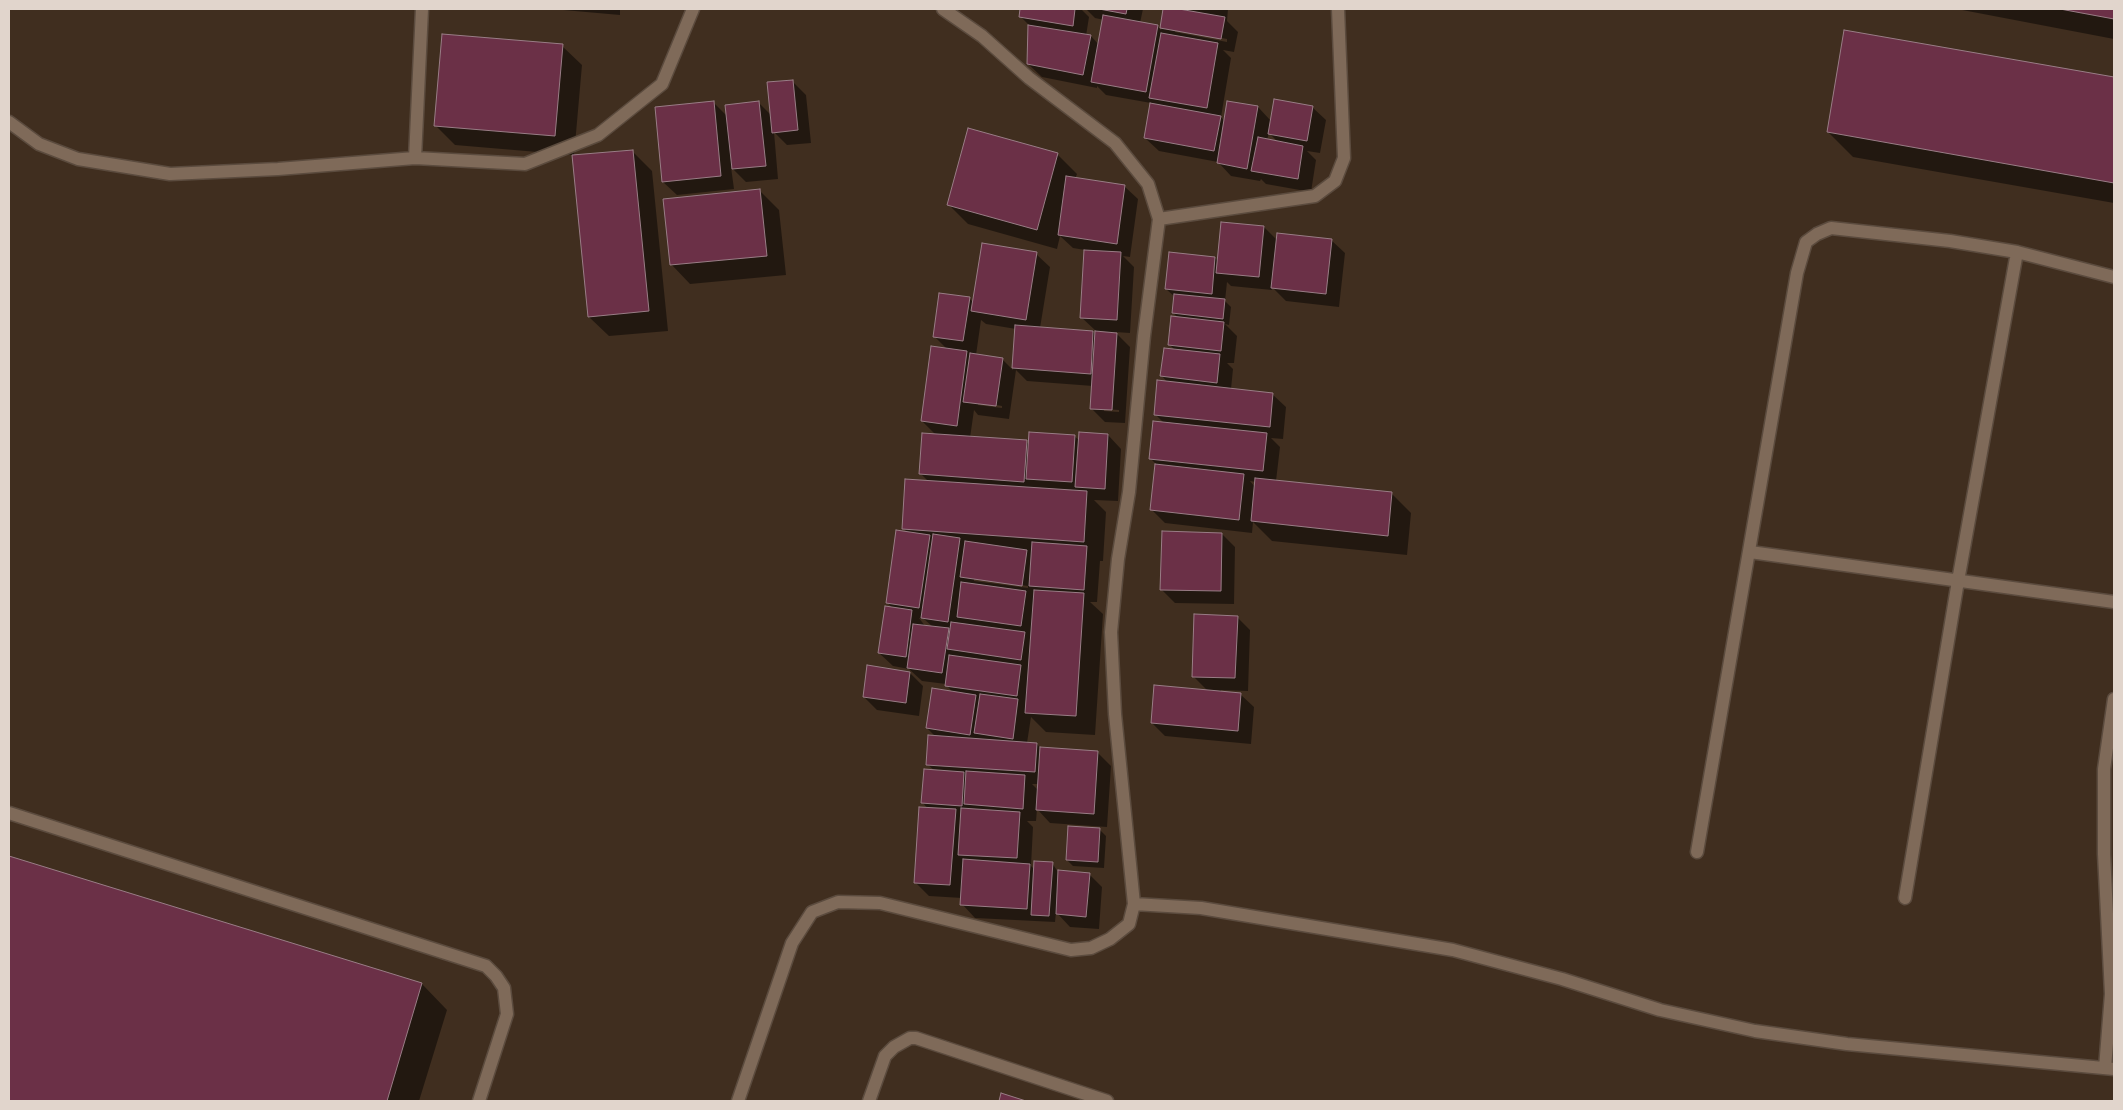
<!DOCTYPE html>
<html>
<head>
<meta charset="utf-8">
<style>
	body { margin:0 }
	#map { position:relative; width:2123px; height:1110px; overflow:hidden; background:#402e1f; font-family:Inter,sans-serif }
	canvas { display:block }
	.frame { position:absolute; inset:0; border:10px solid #e1d5cc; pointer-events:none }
</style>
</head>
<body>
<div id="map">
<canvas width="2123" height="1110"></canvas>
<div class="frame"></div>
</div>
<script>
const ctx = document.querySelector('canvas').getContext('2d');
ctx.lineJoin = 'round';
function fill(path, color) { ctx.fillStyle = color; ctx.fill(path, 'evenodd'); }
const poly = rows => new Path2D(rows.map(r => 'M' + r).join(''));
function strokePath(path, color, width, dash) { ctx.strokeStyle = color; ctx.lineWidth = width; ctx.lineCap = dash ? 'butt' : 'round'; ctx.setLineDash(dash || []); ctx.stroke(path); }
const shadow = poly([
	[552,9,620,9,620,15],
	[1021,9,1143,9,1140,23,1157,26,1161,30,1164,9,1228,9,1227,21,1238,32,1234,52,1223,50,1231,58,1221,117,1225,122,1258,107,1271,121,1312,107,1326,120,1320,153,1307,151,1316,160,1311,192,1266,184,1261,179,1260,181,1231,176,1218,162,1159,151,1145,138,1151,103,1106,95,1097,86,1097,88,1042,77,1028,64,1029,25,1020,16],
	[1081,9,1087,10,1095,18,1104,20,1099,45,1091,36,1086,36,1089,17],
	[1175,29,1227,39,1227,42,1175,32],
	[1269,133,1278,142,1267,140],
	[1957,9,2114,9,2114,39],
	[1845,31,2114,78,2114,203,1853,157,1828,132],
	[562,46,582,65,574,156,632,151,652,171,668,331,609,336,589,317,573,155,455,145,435,125],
	[792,81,806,95,811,143,787,145,774,132,778,179,746,182,731,167,734,189,677,195,663,182,713,102,728,117,759,103,772,116],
	[1057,154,1077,174,1075,179,1124,186,1138,199,1130,257,1123,256,1134,267,1130,333,1115,332,1130,347,1125,423,1105,422,1091,408,1093,386,1027,381,1016,370,1009,419,978,415,974,410,970,438,1026,442,1030,445,1074,436,1080,441,1108,435,1121,449,1118,501,1094,500,1106,512,1103,561,1100,561,1097,602,1090,602,1103,614,1095,735,1046,732,1031,717,1027,743,1037,744,1041,749,1098,753,1111,766,1107,827,1050,823,1037,809,1036,821,1027,821,1033,827,1031,866,1035,870,1052,863,1058,872,1089,874,1102,887,1099,929,1070,927,1056,912,1055,922,975,918,962,904,962,898,929,896,915,882,928,809,923,803,935,771,927,764,936,737,927,728,953,693,946,684,922,681,909,669,893,666,879,653,893,609,887,602,908,533,903,528,929,482,921,474,936,435,922,421,947,349,934,336,969,298,974,303,1036,254,1050,267,1040,328,1093,332,1096,335,1096,331,1081,317,1085,250,1073,248,1060,236,1057,249,968,224,949,205],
	[981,320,986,324,1016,329,1013,370,1002,359,976,355],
	[978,402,1002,406,1002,408,978,405],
	[1104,409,1119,410,1119,412,1104,411],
	[974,578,1028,586,1028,588,974,581],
	[919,618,924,619,933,627,925,626],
	[1032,784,1039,784,1038,790],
	[759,190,779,210,786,275,690,284,671,264],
	[1264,227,1278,241,1331,240,1345,253,1339,307,1286,301,1272,287,1272,290,1231,286,1227,282,1225,301,1231,307,1229,325,1225,324,1237,336,1234,363,1227,363,1233,369,1231,389,1272,394,1286,407,1283,439,1271,438,1280,447,1276,481,1391,493,1411,513,1407,555,1272,541,1253,522,1252,533,1165,523,1152,510,1157,465,1150,458,1164,423,1155,414,1168,383,1162,376,1176,351,1170,345,1179,318,1173,313,1175,297,1166,289,1215,258,1219,262],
	[1250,481,1256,482,1255,487],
	[1222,534,1235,547,1234,604,1175,603,1161,589],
	[1237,617,1250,630,1248,691,1221,690,1221,692,1240,694,1254,707,1251,744,1165,736,1152,723,1208,691,1193,676],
	[910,673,923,686,919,716,877,710,864,697],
	[1069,827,1100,830,1106,836,1104,868,1073,866,1067,860],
	[9,857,422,984,447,1010,419,1101,9,1101]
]);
const building = poly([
	[1020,9,1075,9,1073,26,1019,17,1020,9],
	[1099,9,1127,9,1126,14,1099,9],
	[1163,9,1179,9,1225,17,1221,39,1160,28,1163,9],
	[2060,9,2114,9,2114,19,2060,9],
	[1103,15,1158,25,1146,92,1091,82,1103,15],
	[1028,25,1091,35,1083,75,1027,64,1028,25],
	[1844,30,2114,77,2114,183,1827,132,1844,30],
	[1161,33,1218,43,1207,108,1149,98,1161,33],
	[442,34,563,44,555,136,434,126,442,34],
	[793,80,798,130,772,133,767,82,793,80],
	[1274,99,1313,106,1307,141,1268,134,1274,99],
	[714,101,721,176,662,182,655,107,714,101],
	[759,101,766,166,732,169,725,105,759,101],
	[1227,101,1258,106,1247,169,1217,163,1227,101],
	[1150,103,1221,116,1214,151,1144,138,1150,103],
	[968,128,1058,153,1037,230,947,205,968,128],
	[1258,137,1303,146,1298,179,1251,171,1258,137],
	[633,150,649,311,588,317,572,155,633,150],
	[1066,176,1125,185,1117,244,1058,235,1066,176],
	[760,189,767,256,670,265,663,199,760,189],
	[1221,222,1264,226,1259,277,1216,273,1221,222],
	[1277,233,1332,239,1326,294,1271,288,1277,233],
	[982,243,1037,252,1026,320,971,311,982,243],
	[1084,250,1121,252,1117,320,1080,318,1084,250],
	[1169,252,1215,257,1212,294,1165,289,1169,252],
	[939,293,970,297,963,341,933,337,939,293],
	[1174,294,1225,299,1223,319,1172,313,1174,294],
	[1171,316,1224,322,1221,351,1168,345,1171,316],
	[1015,325,1093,331,1091,374,1012,368,1015,325],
	[1095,331,1117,333,1112,410,1090,409,1095,331],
	[931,346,967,351,957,426,921,421,931,346],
	[1164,348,1220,354,1217,383,1160,376,1164,348],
	[970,353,1003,358,996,406,963,402,970,353],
	[1157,380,1273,393,1270,427,1154,415,1157,380],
	[1153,421,1267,433,1263,471,1149,459,1153,421],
	[1029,432,1075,435,1072,482,1026,479,1029,432],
	[1079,432,1108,434,1105,489,1075,487,1079,432],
	[922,433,1027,440,1024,482,919,474,922,433],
	[1155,464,1244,474,1239,520,1150,510,1155,464],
	[1255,478,1392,492,1388,536,1251,521,1255,478],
	[905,479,1087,491,1084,542,902,529,905,479],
	[896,530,930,535,919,608,886,603,896,530],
	[1162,531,1222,533,1221,591,1160,590,1162,531],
	[933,534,960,538,948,622,921,618,933,534],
	[965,541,1027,550,1022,586,960,577,965,541],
	[1032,542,1087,546,1084,590,1029,586,1032,542],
	[961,582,1026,591,1021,626,957,617,961,582],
	[1034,590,1084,593,1076,716,1025,713,1034,590],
	[885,606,912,610,906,657,878,653,885,606],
	[1194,614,1238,616,1235,678,1192,677,1194,614],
	[951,622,1025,632,1021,660,947,649,951,622],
	[913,624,949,628,942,673,907,668,913,624],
	[949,655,1021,665,1017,696,945,686,949,655],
	[867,665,910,672,906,703,863,697,867,665],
	[1154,685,1241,693,1238,731,1151,723,1154,685],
	[932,688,976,695,970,735,926,728,932,688],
	[980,694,1018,699,1013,739,974,733,980,694],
	[928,735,1037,743,1035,772,926,765,928,735],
	[1040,747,1098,751,1094,814,1036,810,1040,747],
	[924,769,964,772,962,806,921,803,924,769],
	[966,771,1025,775,1023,809,964,804,966,771],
	[919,807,956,809,950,885,914,883,919,807],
	[961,808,1020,812,1017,858,958,855,961,808],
	[1068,826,1100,828,1098,862,1066,860,1068,826],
	[9,856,422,983,387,1101,9,1101,9,856],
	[963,859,1030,864,1027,909,960,905,963,859],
	[1034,861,1053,862,1049,916,1031,915,1034,861],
	[1058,870,1090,873,1086,917,1056,914,1058,870],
	[1001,1093,1026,1101,999,1101,1001,1093]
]);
const lane = poly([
	[9,813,486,966,496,976,504,988,507,1014,479,1101],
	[869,1101,885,1056,894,1047,910,1038,916,1038,1107,1101]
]);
const street = poly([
	[943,9,982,36,1029,78,1115,143,1148,184,1159,219,1144,336,1129,492,1118,559,1111,632,1115,714,1134,904],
	[9,122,39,144,78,159,170,174,278,169,415,158,525,164,598,135,662,84,693,9],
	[415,158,422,9],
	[1159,219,1315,196,1335,181,1344,158,1338,9],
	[1750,552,2114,602],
	[1697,852,1797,273,1806,242,1817,234,1831,228,1950,241,2017,252,2114,277],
	[1905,898,1958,581,2017,252],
	[2105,1068,2111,994,2104,854,2104,769,2114,699],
	[738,1101,792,943,812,912,838,902,880,903,1071,950,1091,948,1110,939,1129,924,1134,904,1201,908,1453,950,1562,979,1660,1010,1755,1031,1847,1044,2114,1069]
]);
fill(shadow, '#0007');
fill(building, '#6b3047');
strokePath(building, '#997d86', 1);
strokePath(lane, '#5b4b3e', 15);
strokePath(street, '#5b4b3e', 15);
strokePath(lane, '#7f6a59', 12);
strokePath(street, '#7f6a59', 12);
</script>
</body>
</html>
